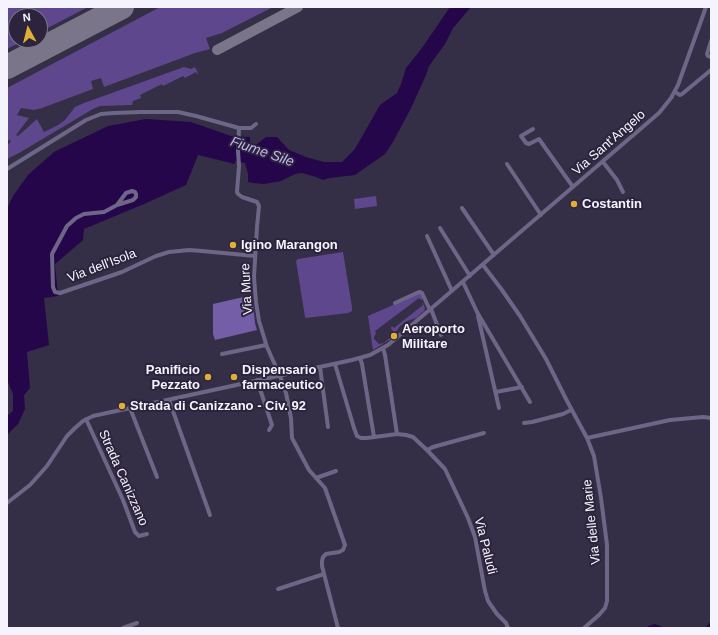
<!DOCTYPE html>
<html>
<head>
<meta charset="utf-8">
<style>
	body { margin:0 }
	#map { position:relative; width:718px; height:635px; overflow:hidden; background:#352e47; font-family:Arial,sans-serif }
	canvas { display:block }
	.frame { position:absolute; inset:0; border:8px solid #f5f3fd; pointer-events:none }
	.north { position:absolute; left:8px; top:8px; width:40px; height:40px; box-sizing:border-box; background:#2b243c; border:1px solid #7c7789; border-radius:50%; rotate:353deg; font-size:11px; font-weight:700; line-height:16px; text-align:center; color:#f5f3fd }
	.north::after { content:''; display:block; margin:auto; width:14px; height:18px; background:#dfb034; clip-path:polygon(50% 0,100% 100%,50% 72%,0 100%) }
</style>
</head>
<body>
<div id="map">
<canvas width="718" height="635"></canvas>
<div class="frame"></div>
<div class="north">N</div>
</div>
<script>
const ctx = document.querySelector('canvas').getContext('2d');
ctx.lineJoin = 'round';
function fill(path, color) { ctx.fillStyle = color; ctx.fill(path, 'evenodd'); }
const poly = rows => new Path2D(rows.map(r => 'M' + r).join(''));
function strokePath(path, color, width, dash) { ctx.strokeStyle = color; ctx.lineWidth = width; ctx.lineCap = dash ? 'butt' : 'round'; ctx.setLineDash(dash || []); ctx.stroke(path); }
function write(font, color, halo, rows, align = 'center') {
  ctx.font = font + ' Arial,sans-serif'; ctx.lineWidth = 4; ctx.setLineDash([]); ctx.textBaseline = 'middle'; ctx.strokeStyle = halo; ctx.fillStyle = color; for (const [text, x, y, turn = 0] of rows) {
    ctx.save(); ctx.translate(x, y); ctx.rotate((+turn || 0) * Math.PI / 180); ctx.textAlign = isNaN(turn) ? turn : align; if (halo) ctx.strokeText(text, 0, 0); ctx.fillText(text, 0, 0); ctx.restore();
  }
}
const green = poly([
	[7,7,88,7,40,32,40,16,16,16,16,40,25,40,7,49],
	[160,7,273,7,222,33,206,38,210,49,195,53,104,87,101,78,91,81,93,89,42,108,34,110,21,108,17,115,29,118,16,135,18,136,37,119,44,132,58,125,65,120,75,107,84,103,184,67,191,69,195,67,198,73,197,74,196,72,185,78,183,76,163,86,162,84,140,95,141,98,133,101,132,105,100,106,93,109,19,153,7,159,7,146,11,141,9,140,7,142,7,88],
	[376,196,377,206,355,209,354,199],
	[343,252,352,307,352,311,348,313,306,318,305,317,296,261,298,259],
	[418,294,421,294,423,298,421,300,419,298,375,331,376,333,374,337,374,339,379,344,384,343,393,335,394,333,391,328,392,326,394,328,423,305,422,303,423,303,425,309,424,311,416,318,407,321,400,326,391,339,373,350,368,316]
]);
const forest = poly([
	[252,295,255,323,257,330,215,340,213,334,213,304]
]);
const water = poly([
	[450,7,471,7,453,28,445,44,429,66,426,75,411,108,393,142,385,154,355,175,330,178,323,180,316,177,302,173,295,174,281,181,264,184,253,183,248,182,248,174,245,163,235,161,235,164,198,155,186,185,144,204,84,229,83,240,55,264,58,296,44,298,49,345,27,352,30,388,24,395,25,409,18,424,7,435,7,416,13,411,13,394,7,380,7,209,13,196,28,175,54,152,108,126,146,119,191,122,231,136,250,137,250,144,257,144,266,137,277,137,289,150,306,157,324,162,342,162,355,149,380,105,397,93,401,84,406,68,422,48]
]);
const canal = poly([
	[649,628,655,626,660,628],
	[708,628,711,624]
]);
const taxiway = poly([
	[217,50,298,7]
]);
const runway = poly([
	[7,67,122,7]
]);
const minor = poly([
	[711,41,707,54,708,56,711,57],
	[675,92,680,95,682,94,711,70],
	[239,128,238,151,239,166,237,192,238,194,242,197,257,202,259,206,257,227,254,277,256,302,259,321,267,347,280,376,286,393,291,418,292,438,309,470,325,488,345,545,343,550,339,552,326,554,323,557,322,561,322,566,338,628],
	[533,129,521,136,526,143,529,144,539,139,573,187],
	[603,162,617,180,623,192],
	[507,164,541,215],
	[7,169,86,120,101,114,114,113,141,112,178,112,196,116,239,128,251,128,256,124],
	[117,205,126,193,132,191,135,192,136,194,136,197,133,200,117,205,104,212,84,214,76,218,67,226,52,254,53,287,55,292,60,293,122,272,156,256,169,252,189,250,202,251,255,256],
	[462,208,494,255],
	[440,228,470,276],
	[427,236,452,291],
	[483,265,502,290,520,316,546,359,566,399,587,438,594,456,601,498,607,545,607,601,605,608,599,615,584,628],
	[463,282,477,312,530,402],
	[395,303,419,292,422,293,429,308,431,309,441,335],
	[478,316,499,408],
	[383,348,385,355,397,434],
	[222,354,266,345],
	[360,358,362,364,374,437],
	[335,364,354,428,357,436,361,438,367,438,397,434,406,435,413,437,427,450,445,469,468,518,475,537,485,591,488,601,497,614,506,623,508,628],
	[320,367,328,427],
	[257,380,272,425,269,430],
	[496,392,517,388,522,387],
	[169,400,210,515],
	[130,408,157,477],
	[86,419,123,500,135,532,139,536,147,534],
	[524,423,532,422,563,414,571,410],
	[587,438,670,420,703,417,711,418],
	[427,450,433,447,484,433],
	[316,478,336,471],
	[7,503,30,485,47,466,67,436,75,428,83,421,93,416,352,360,370,355,388,345,440,301,659,113,671,98,678,85,706,7],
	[278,589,324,574],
	[123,628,137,623]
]);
const markers = [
	[574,204,4,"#dfb034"],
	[233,245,4,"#dfb034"],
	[394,336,4,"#dfb034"],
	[208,377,4,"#dfb034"],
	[234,377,4,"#dfb034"],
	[122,406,4,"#dfb034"]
];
const streetNames = [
	["Via Sant'Angelo",609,143,-41],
	["Via dell'Isola",102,266,-21],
	["Via Mure",247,289,-93],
	["Strada Canizzano",123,478,66],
	["Via delle Marie",592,522,-96],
	["Via Paludi",485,546,76]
];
const poiNames = [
	["Costantin",582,204],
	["Igino Marangon",241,245],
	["Aeroporto",402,329],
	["Militare",402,344],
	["Panificio",200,370,"right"],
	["Pezzato",200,385,"right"],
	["Dispensario",242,370],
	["farmaceutico",242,385],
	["Strada di Canizzano - Civ. 92",130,406]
];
const waterNames = [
	["Fiume Sile",262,152,19]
];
fill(green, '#5e478c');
fill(forest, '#745ea7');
fill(water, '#25064a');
strokePath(canal, '#25064a', 4);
strokePath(taxiway, '#7a7588', 10);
strokePath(runway, '#7a7588', 24);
strokePath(minor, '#6e6686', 4);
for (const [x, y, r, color] of markers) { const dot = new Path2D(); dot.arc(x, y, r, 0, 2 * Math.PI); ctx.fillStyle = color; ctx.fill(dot); strokePath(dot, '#2b243c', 1.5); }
write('13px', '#f5f3fd', '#2b243c', streetNames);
write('bold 13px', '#f5f3fd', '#2b243c', poiNames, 'left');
write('italic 14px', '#c5b5f2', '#2b243c', waterNames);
</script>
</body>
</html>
